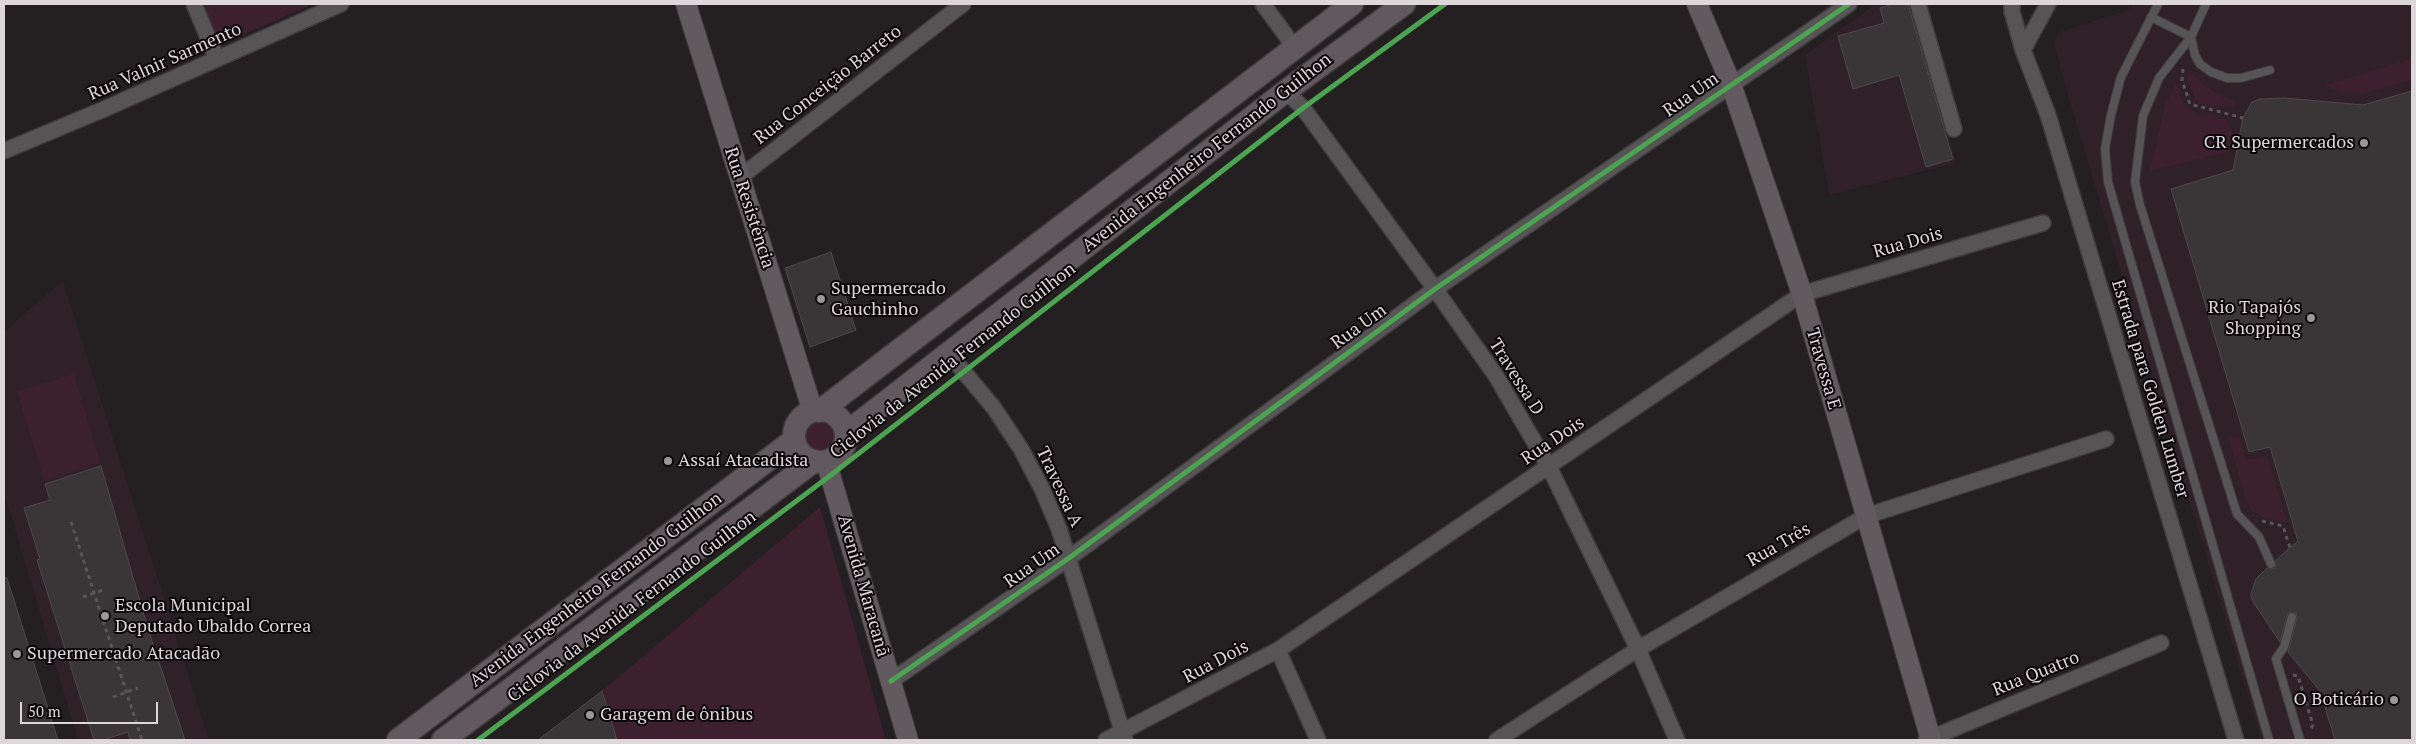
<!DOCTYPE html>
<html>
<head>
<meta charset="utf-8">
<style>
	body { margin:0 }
	#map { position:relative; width:2416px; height:744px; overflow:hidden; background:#241f21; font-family:"PT Serif",serif }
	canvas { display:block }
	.frame { position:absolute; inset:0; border:5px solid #ded7da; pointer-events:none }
	.scale { position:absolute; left:20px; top:702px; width:138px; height:22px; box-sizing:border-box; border:2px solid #ded7da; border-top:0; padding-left:6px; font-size:15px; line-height:18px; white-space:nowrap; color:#ded7da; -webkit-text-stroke:4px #0c080a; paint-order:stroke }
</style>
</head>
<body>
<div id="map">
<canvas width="2416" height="744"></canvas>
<div class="frame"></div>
<div class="scale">50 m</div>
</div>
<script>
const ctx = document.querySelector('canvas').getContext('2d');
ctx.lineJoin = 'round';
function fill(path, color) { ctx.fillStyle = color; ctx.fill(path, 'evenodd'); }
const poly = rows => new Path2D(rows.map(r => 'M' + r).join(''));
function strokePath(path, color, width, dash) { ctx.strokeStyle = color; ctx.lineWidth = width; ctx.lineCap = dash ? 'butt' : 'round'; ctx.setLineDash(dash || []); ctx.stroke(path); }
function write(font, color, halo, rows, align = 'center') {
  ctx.font = font + ' "PT Serif",serif'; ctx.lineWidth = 4; ctx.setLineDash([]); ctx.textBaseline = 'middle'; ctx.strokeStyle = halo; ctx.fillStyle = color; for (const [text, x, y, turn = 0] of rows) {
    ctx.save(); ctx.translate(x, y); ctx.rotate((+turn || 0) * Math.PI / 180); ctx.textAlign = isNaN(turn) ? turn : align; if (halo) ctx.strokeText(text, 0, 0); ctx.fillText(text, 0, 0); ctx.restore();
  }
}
const built = poly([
	[1875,4,1910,4,1956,163,1829,195,1805,55],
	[2131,4,2412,4,2412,740,2261,740,2069,99,2054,43,2059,32,2132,9],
	[63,281,209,740,78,740,4,492,4,331]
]);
const green = poly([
	[198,4,313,4,217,46],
	[2412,59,2412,80,2363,94,2341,93,2324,85],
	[2190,70,2205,86,2218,95,2235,101,2234,106,2213,107,2200,104,2196,101,2187,80],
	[2177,82,2183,104,2200,115,2211,114,2226,119,2234,135,2234,144,2228,152,2150,171,2165,105],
	[74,374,100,463,44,481,17,391],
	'800 439a18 18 0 1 1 36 0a18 18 0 1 1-36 0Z',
	[2239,437,2246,460,2267,456,2287,522,2267,519,2252,511,2246,500,2229,439],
	[820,507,886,740,617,740,602,691]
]);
const building = poly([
	[1893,4,1908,4,1953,159,1926,167,1899,75,1853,89,1838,36,1884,23,1880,8,1893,4],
	[2412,91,2412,740,2335,740,2320,691,2288,652,2297,618,2296,613,2291,612,2288,613,2280,642,2252,600,2251,594,2256,579,2267,568,2275,568,2276,560,2298,541,2270,447,2249,452,2171,189,2233,170,2243,118,2252,102,2260,99,2284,98,2363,105,2412,91],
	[831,252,856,330,810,347,785,268,831,252],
	[101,466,148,629,185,740,130,740,128,732,103,740,94,740,37,560,40,559,24,508,50,500,45,484,101,466],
	[4,578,7,578,58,740,4,740,4,578],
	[602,691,617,740,538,740,602,691]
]);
const path = poly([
	[2183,69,2182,80,2190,104,2243,118],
	[2262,521,2283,526,2290,548],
	[71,522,142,740],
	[83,597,103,590],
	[2293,675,2298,676,2313,725,2310,730],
	[113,697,138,688]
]);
const lane = poly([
	[2158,4,2121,77,2111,115,2105,149,2108,182,2269,740],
	[2206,4,2191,37,2159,78,2143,116,2135,182,2140,205,2237,514,2259,537,2271,564],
	[2151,17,2191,37,2195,55,2200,64,2211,72,2227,78,2241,78,2270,70],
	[2292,617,2284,647,2276,659,2300,740]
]);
const street = poly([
	[194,4,217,59],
	[1263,4,1295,48],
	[1918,4,1954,129],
	[2012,4,2012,12,2023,50,2048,115,2236,740],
	[2023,50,2048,4],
	[1286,91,1303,108,1435,289,1496,376,1549,467,1638,649,1677,740],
	[4,151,102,110,341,4],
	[739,178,963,4],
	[949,354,994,408,1021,449,1042,489,1059,529,1125,740],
	[1278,650,1318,740],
	[891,681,1069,558,1435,289,1849,4],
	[1106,740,1278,650,1802,294,2043,223],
	[1497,740,1638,649,1866,516,2106,439],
	[1926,740,2161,643]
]);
const secondary = poly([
	[686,4,813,412],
	[1697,4,1731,84,1802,294,1931,740],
	[826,461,908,740]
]);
const primary = poly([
	'794 436a26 26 0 1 1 52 0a26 26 0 1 1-52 0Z',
	[820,411,1352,4],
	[846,433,1286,91,1404,4],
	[398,740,794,440],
	[443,740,814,461]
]);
const cycleway = poly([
	[891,681,1069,558,1435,289,1849,4],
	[478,740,831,475,1303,108,1445,4]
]);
const markers = [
	[2364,143,5,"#9d9799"],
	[821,299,5,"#9d9799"],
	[2311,318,5,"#9d9799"],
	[668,461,5,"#9d9799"],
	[105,616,5,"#9d9799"],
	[17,654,5,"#9d9799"],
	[2394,700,5,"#9d9799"],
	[590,715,5,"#9d9799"]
];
const streetNames = [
	["Rua Valnir Sarmento",165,62,-24],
	["Rua Conceição Barreto",828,85,-38],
	["Rua Um",1691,95,-35],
	["Avenida Engenheiro Fernando Guilhon",1207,153,-38],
	["Rua Resistência",749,208,72],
	["Rua Dois",1908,243,-16],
	["Rua Um",1359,327,-36],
	["Ciclovia da Avenida Fernando Guilhon",953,361,-38],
	["Travessa E",1823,369,74],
	["Travessa D",1516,377,58],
	["Estrada para Golden Lumber",2150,389,73],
	["Rua Dois",1553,441,-34],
	["Travessa A",1059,487,65],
	["Rua Três",1779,545,-30],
	["Rua Um",1032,566,-35],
	["Avenida Maracanã",863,586,74],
	["Avenida Engenheiro Fernando Guilhon",596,590,-37],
	["Ciclovia da Avenida Fernando Guilhon",632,607,-37],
	["Rua Dois",1216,662,-28],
	["Rua Quatro",2036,674,-22]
];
const poiNames = [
	["CR Supermercados",2354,143,"right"],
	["Supermercado",831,289],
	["Gauchinho",831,310],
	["Rio Tapajós",2301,308,"right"],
	["Shopping",2301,329,"right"],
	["Assaí Atacadista",678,461],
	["Escola Municipal",115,606],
	["Deputado Ubaldo Correa",115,627],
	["Supermercado Atacadão",27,654],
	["O Boticário",2384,700,"right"],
	["Garagem de ônibus",600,715]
];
fill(built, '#2f2127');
fill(green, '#3c202e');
fill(building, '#3a3638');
strokePath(building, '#4d494b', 1);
strokePath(lane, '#3f3a3c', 10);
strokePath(street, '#3f3a3c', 18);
strokePath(secondary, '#3f3a3c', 22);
strokePath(primary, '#3f3a3c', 25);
strokePath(path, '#5a5657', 3, [4, 4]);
strokePath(lane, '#575455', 8);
strokePath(street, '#575455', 15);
strokePath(secondary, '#625a5e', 20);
strokePath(primary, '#61595d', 22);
strokePath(cycleway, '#4ca352', 5);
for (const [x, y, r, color] of markers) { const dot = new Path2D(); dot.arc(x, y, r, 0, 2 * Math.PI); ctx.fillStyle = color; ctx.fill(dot); strokePath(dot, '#0c080a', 2); }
write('18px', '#ded7da', '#0c080a', streetNames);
write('18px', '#ded7da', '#0c080a', poiNames, 'left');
</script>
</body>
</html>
